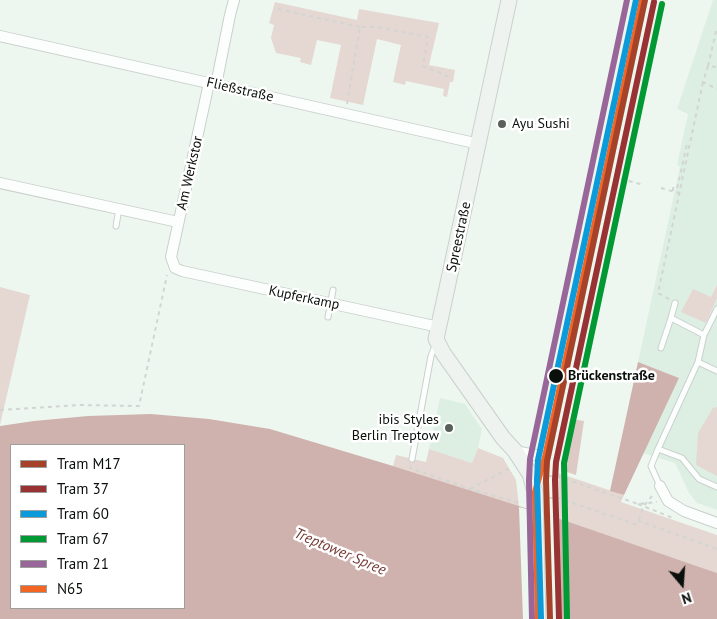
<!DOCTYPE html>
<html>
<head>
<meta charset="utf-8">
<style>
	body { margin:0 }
	#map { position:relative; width:717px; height:619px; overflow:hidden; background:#edf7f0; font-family:"PT Sans",sans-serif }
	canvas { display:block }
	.legend { position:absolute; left:10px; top:444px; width:175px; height:165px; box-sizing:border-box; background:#fff; border:1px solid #9d9f9d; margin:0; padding:6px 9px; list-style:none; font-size:15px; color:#0a0f0b }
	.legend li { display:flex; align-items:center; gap:10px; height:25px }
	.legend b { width:25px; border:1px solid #9d9f9d }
	.north { position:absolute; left:657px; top:559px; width:50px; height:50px; -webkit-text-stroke:4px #fff; paint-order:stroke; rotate:162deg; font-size:14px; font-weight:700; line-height:20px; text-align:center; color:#0a0f0b }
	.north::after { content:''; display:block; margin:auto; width:18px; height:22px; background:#0a0f0b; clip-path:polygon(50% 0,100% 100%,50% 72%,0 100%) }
</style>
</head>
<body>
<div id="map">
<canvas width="717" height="619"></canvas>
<ul class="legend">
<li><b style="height:6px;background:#a6422a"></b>Tram M17</li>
<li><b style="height:6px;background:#933"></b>Tram 37</li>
<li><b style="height:6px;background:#0b9ada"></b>Tram 60</li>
<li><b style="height:6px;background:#093"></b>Tram 67</li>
<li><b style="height:6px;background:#969"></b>Tram 21</li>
<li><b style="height:6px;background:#f26522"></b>N65</li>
</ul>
<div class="north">N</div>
</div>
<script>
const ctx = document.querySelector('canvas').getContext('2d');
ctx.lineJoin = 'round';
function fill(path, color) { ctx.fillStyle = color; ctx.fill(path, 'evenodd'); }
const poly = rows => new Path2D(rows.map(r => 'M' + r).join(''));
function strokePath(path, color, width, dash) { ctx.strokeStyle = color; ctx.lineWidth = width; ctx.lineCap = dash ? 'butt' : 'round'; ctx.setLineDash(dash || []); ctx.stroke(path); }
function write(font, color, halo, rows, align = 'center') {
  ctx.font = font + ' "PT Sans",sans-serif'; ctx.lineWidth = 5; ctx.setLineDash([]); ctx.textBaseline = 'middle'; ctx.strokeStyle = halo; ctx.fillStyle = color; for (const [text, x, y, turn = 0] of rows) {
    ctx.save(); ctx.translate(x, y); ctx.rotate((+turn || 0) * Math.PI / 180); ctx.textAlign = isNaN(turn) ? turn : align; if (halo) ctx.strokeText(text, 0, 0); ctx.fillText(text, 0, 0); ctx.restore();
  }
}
const built = poly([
	[713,0,717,0,717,510,697,503,689,493,675,463,643,453,679,378,638,362,680,167,677,165,688,114,677,109],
	[440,398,465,404,482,429,478,448,472,463,429,449]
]);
const green = poly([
	[275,2,357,20,359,9,439,23,429,65,455,70,453,82,450,82,447,97,443,96,444,89,406,81,405,85,393,82,401,45,377,39,363,105,330,98,341,45,317,40,311,65,300,62,301,58,276,53,271,38,274,25,269,23],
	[717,285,717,298,706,323,681,312,693,289,711,297],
	[0,287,30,295,0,425],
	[717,407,717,476,696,465,698,433,713,408],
	[478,448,503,458,516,480,519,507,393,466,396,455,426,462,429,449,472,463],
	[558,473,624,495,621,502,717,535,717,573,559,519]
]);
const forest = poly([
	[571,419,584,421,576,475,561,470]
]);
const water = poly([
	[638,362,679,378,624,495,610,491],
	[151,414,209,419,270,429,393,466,566,521,717,573,717,619,0,619,0,426,34,421,88,416],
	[11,445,184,445,184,608,11,608]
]);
const pier = poly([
	[519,507,558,518,561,619,523,619]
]);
const path = poly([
	[278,9,360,27],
	[708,66,717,27],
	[716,67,708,66,703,82,717,89],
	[347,104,360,27,377,27,428,37,423,66,450,77],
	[621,179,644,185],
	[661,188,679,193],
	[673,191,673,188,677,189,687,144,689,145],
	[669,299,658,293,703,82],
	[0,410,80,405,139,406,167,275],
	[411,466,410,468,470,489,519,503,522,501],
	[549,476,560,477,638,504,657,502],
	[470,489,510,468],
	[549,498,558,498,638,525,639,521,717,549],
	[638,504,673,518],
	[556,517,559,619],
	[639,520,643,507,652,496]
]);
const lane = poly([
	[116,226,119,209],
	[717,309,704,335,698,362,658,449,682,458,699,479,717,487],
	[328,317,333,290],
	[671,318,675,303],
	[661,348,671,318,704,335],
	[698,362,717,371],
	[658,449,651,466,660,486],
	[412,459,431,356,435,346]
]);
const street = poly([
	[0,36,479,144],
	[209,83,171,257,175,268,182,271,439,327],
	[216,85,230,15,234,0],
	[0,183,178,222],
	[515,451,545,457],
	[660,486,668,501,684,511,717,523],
	[535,489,545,457,642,0]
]);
const secondary = poly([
	[509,0,436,339,443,353,503,438,515,451,530,474,535,492,538,619]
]);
const bus1 = poly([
	[538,619,535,492,545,457,642,0]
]);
const tram1 = poly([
	[550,619,546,480,547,461,645,0]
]);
const tram2 = poly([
	[559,619,555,480,556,462,654,2]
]);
const tram3 = poly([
	[541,619,537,480,538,460,636,0]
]);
const tram4 = poly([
	[567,618,564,463,662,4]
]);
const tram5 = poly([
	[532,619,529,481,530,459,627,0]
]);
const markers = [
	[502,124,5,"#59605b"],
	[556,376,8,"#0a0f0b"],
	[449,428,5,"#59605b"]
];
const streetNames = [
	["Fließstraße",240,90,13],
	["Am Werkstor",190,173,-77],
	["Spreestraße",459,237,-78],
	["Kupferkamp",304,298,12]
];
const poiNames = [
	["Ayu Sushi",512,124],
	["ibis Styles",439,420,"right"],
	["Berlin Treptow",439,436,"right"]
];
const stopNames = [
	["Brückenstraße",568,376]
];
const waterNames = [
	["Treptower Spree",340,552,23]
];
fill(built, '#ddefe3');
fill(green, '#e5d7d1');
fill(forest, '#decac4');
fill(water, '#cfb2ae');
fill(pier, '#edf7f0');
strokePath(lane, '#cad1cc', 7);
strokePath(street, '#cad1cc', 12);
strokePath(secondary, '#cad1cc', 17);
strokePath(path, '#d3d5d3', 2, [4, 4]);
strokePath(lane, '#fcfefd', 5);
strokePath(street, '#fcfefd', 10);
strokePath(secondary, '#eef3f0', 15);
strokePath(bus1, '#f26522', 6);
strokePath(tram1, '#a6422a', 6);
strokePath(tram2, '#933', 6);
strokePath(tram3, '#0b9ada', 6);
strokePath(tram4, '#093', 6);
strokePath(tram5, '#969', 6);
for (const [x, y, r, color] of markers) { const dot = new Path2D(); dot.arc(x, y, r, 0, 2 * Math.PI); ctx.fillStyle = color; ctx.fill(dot); strokePath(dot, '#fff', 2); }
write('14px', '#0a0f0b', '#fff', streetNames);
write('14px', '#0a0f0b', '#fff', poiNames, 'left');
write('bold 14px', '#0a0f0b', '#fff', stopNames, 'left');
write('italic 15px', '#753a36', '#fff', waterNames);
</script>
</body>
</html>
